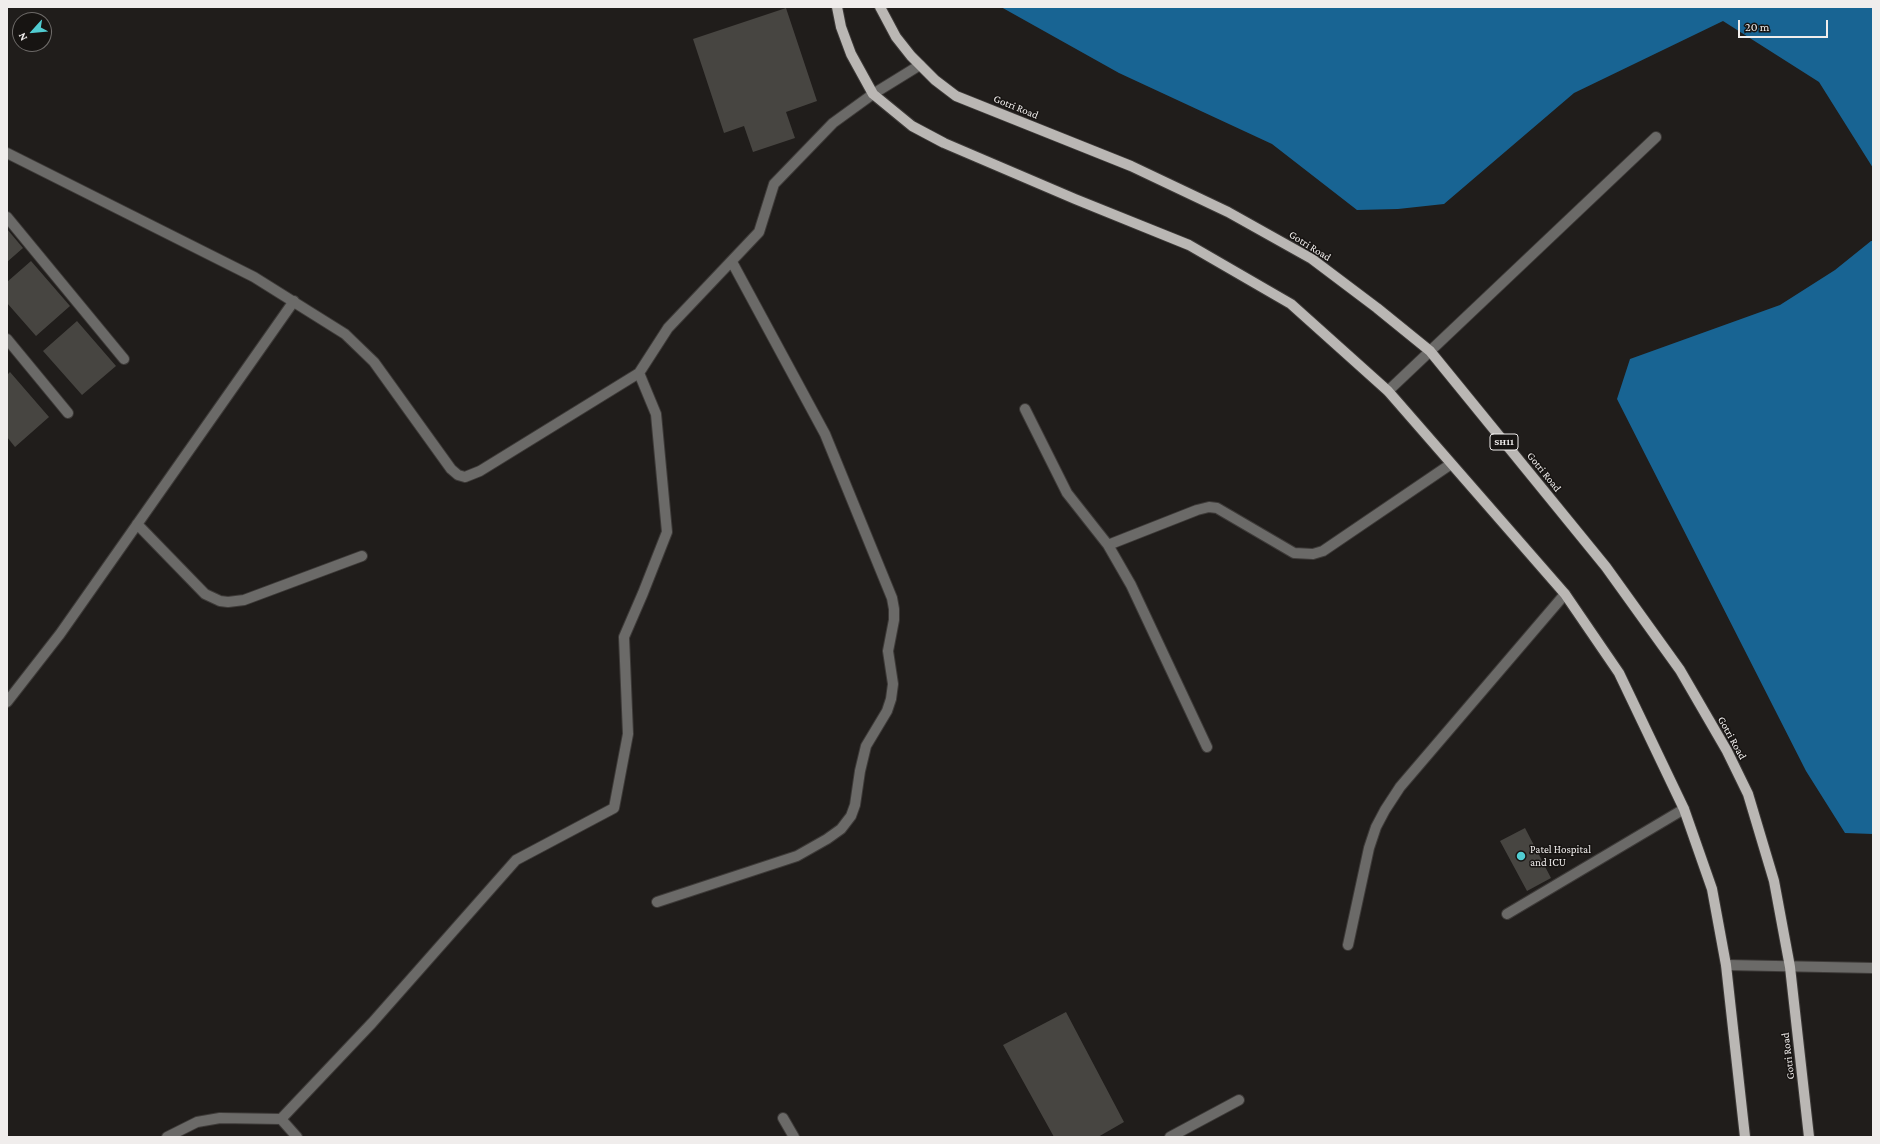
<!DOCTYPE html>
<html>
<head>
<meta charset="utf-8">
<style>
	body { margin:0 }
	#map { position:relative; width:1880px; height:1144px; overflow:hidden; background:#201d1b; font-family:"Crimson Pro",serif }
	canvas { display:block }
	.frame { position:absolute; inset:0; border:8px solid #f0edec; pointer-events:none }
	.north { position:absolute; left:12px; top:12px; width:40px; height:40px; box-sizing:border-box; background:#171412; border:1px solid #6e6b69; border-radius:50%; rotate:243deg; font-size:11px; font-weight:700; line-height:16px; text-align:center; color:#f0edec }
	.north::after { content:''; display:block; margin:auto; width:14px; height:18px; background:#51ccd1; clip-path:polygon(50% 0,100% 100%,50% 72%,0 100%) }
	.scale { position:absolute; left:1738px; top:20px; width:90px; height:18px; box-sizing:border-box; border:2px solid #f0edec; border-top:0; padding-left:5px; font-size:12px; line-height:14px; white-space:nowrap; color:#f0edec; -webkit-text-stroke:3px #171412; paint-order:stroke }
</style>
</head>
<body>
<div id="map">
<canvas width="1880" height="1144"></canvas>
<div class="frame"></div>
<div class="north">N</div>
<div class="scale">20 m</div>
</div>
<script>
const ctx = document.querySelector('canvas').getContext('2d');
ctx.lineJoin = 'round';
function fill(path, color) { ctx.fillStyle = color; ctx.fill(path, 'evenodd'); }
const poly = rows => new Path2D(rows.map(r => 'M' + r).join(''));
function strokePath(path, color, width, dash) { ctx.strokeStyle = color; ctx.lineWidth = width; ctx.lineCap = dash ? 'butt' : 'round'; ctx.setLineDash(dash || []); ctx.stroke(path); }
function write(font, color, halo, rows, align = 'center') {
  ctx.font = font + ' "Crimson Pro",serif'; ctx.lineWidth = 3; ctx.setLineDash([]); ctx.textBaseline = 'middle'; ctx.strokeStyle = halo; ctx.fillStyle = color; for (const [text, x, y, turn = 0] of rows) {
    ctx.save(); ctx.translate(x, y); ctx.rotate((+turn || 0) * Math.PI / 180); ctx.textAlign = isNaN(turn) ? turn : align; if (halo) ctx.strokeText(text, 0, 0); ctx.fillText(text, 0, 0); ctx.restore();
  }
}
const water = poly([
	[1001,7,1873,7,1873,168,1819,82,1723,21,1574,93,1444,204,1398,209,1357,210,1272,144,1119,73],
	[1871,241,1873,241,1873,834,1845,833,1806,771,1617,399,1630,359,1780,305,1835,270]
]);
const building = poly([
	[786,8,817,101,786,112,795,138,753,152,744,126,724,133,693,39],
	[7,229,23,248,7,262],
	[31,261,70,306,36,336,7,303,7,282],
	[77,321,116,366,82,395,43,351],
	[10,372,49,417,15,447,7,437,7,375],
	[1525,828,1551,878,1527,891,1500,841],
	[1066,1012,1124,1122,1098,1137,1054,1137,1003,1045]
]);
const minor = poly([
	[7,153,254,277,345,334,374,362,451,469,458,475,465,477,480,471,639,373],
	[7,217,124,359],
	[7,339,68,413],
	[1388,391,1656,137],
	[1025,409,1067,493,1108,545,1131,585,1207,747],
	[137,524,205,594,220,601,228,602,244,600,362,556],
	[1108,545,1197,510,1209,507,1217,508,1294,553,1313,554,1323,551,1451,464],
	[7,702,60,634,294,301],
	[657,902,797,856,827,839,841,829,851,816,855,805,860,771,866,746,887,711,891,699,893,684,888,651,894,620,894,609,892,598,825,434,732,262],
	[1507,914,1684,809],
	[1348,945,1369,848,1376,827,1385,810,1400,787,1565,594],
	[1726,965,1873,968],
	[783,1118,794,1137],
	[167,1137,197,1122,220,1118,281,1119],
	[297,1137,281,1119,372,1023,516,860,614,808,628,734,624,637,643,593,667,532,656,414,639,373,668,328,759,232,774,184,833,123,873,94,920,65],
	[1170,1137,1239,1100]
]);
const major = poly([
	[837,7,841,27,851,54,873,94,912,126,944,143,1075,199,1189,245,1291,304,1388,391,1565,594,1619,673,1684,809,1712,889,1726,965,1745,1137],
	[880,7,896,37,911,56,935,80,956,96,1131,166,1228,212,1312,259,1377,308,1430,351,1606,567,1680,670,1727,751,1748,794,1774,881,1790,967,1809,1137]
]);
const markers = [
	[1521,856,5,"#51ccd1"]
];
const shields = [
	[1504,442,28]
];
const shieldNames = [
	["SH11",1504,442]
];
const streetNames = [
	["Gotri Road",1016,107,22],
	["Gotri Road",1310,246,32],
	["Gotri Road",1544,472,51],
	["Gotri Road",1732,738,61],
	["Gotri Road",1788,1056,-97]
];
const poiNames = [
	["Patel Hospital",1530,850],
	["and ICU",1530,863]
];
fill(water, '#186493');
fill(building, '#474541');
strokePath(minor, '#3d3a38', 12);
strokePath(major, '#3d3a38', 12);
strokePath(minor, '#6b6a68', 10);
strokePath(major, '#bab7b4', 10);
for (const [x, y, r, color] of markers) { const dot = new Path2D(); dot.arc(x, y, r, 0, 2 * Math.PI); ctx.fillStyle = color; ctx.fill(dot); strokePath(dot, '#171412', 1.5); }
for (const [x, y, w] of shields) { const box = new Path2D(); box.roundRect(x - w / 2, y - 8, w, 16, 3); ctx.fillStyle = '#171412'; ctx.fill(box); strokePath(box, '#f0edec', 1); }
write('bold 10px', '#f0edec', null, shieldNames);
write('11px', '#f0edec', '#171412', streetNames);
write('11px', '#f0edec', '#171412', poiNames, 'left');
</script>
</body>
</html>
